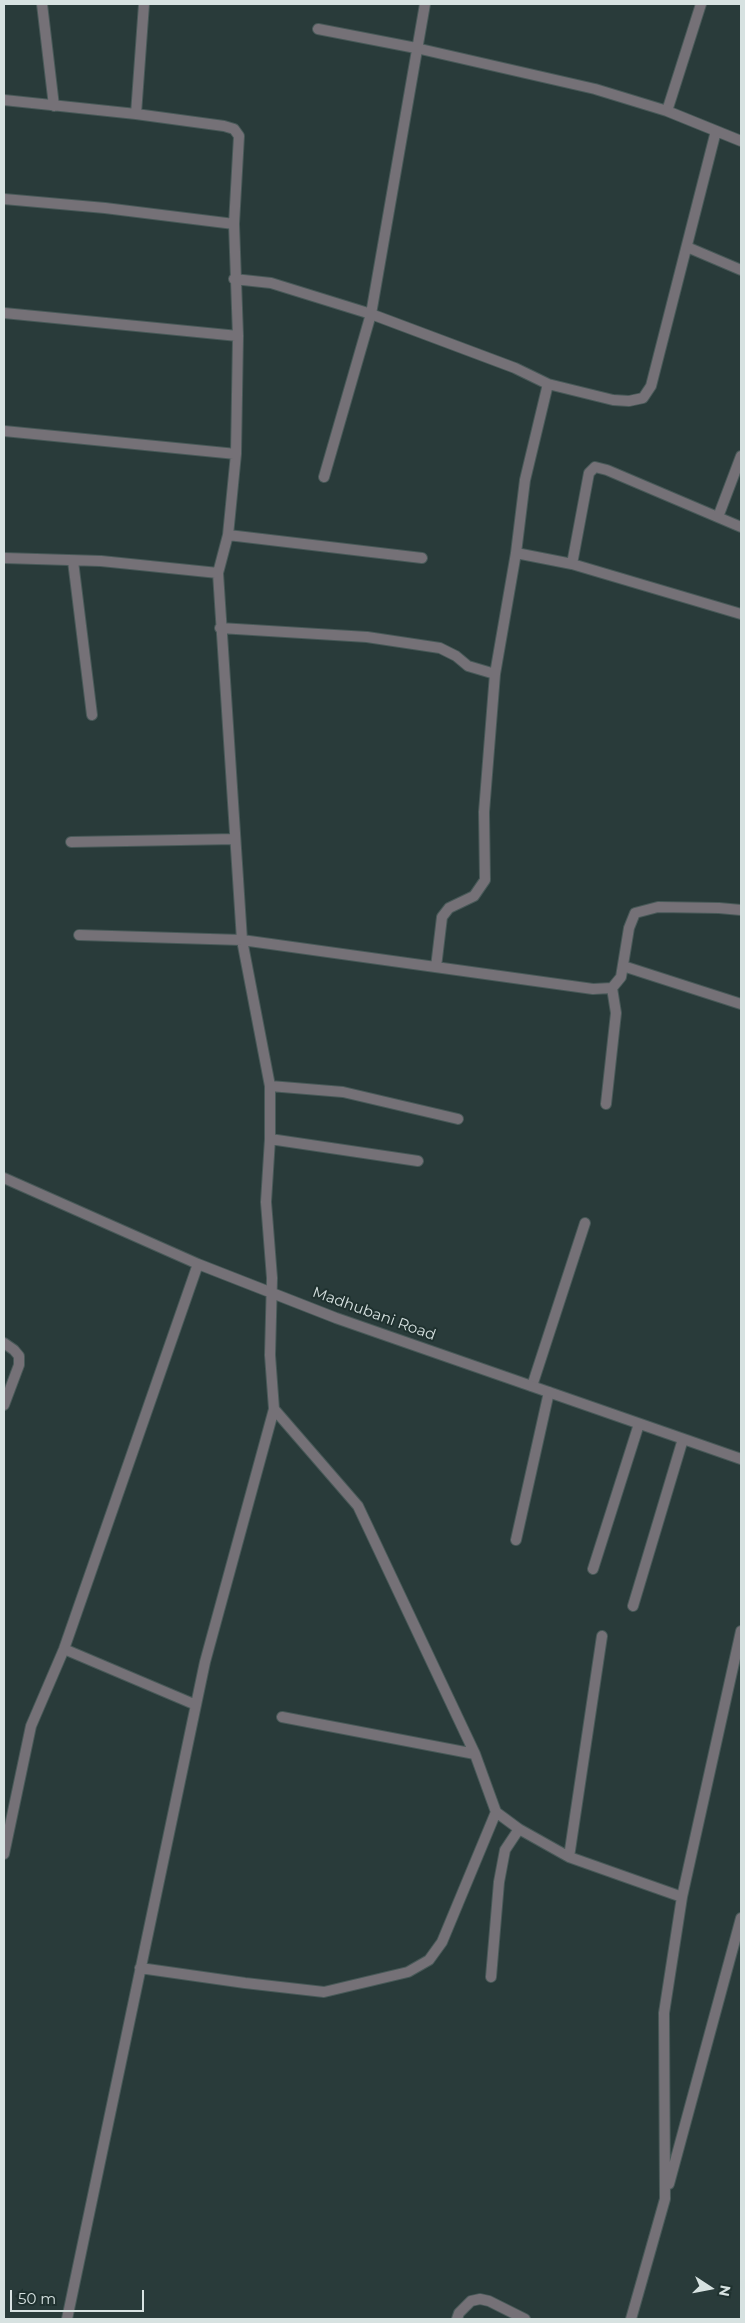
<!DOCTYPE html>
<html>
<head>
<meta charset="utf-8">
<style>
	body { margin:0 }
	#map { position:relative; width:745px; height:2323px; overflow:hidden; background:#293b3a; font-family:Montserrat,sans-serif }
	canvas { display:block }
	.frame { position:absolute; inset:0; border:5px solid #d7e2e1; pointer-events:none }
	.north { position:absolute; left:685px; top:2263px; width:50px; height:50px; -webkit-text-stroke:4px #1f312f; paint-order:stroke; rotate:101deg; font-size:14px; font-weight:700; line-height:20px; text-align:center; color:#d7e2e1 }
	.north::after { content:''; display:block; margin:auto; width:18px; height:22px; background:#d7e2e1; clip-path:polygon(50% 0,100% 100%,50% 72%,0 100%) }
	.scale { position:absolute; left:10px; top:2290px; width:134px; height:22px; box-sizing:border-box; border:2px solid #d7e2e1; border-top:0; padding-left:6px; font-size:15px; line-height:18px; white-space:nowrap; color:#d7e2e1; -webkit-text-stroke:4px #1f312f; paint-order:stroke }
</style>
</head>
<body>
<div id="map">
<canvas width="745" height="2323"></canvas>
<div class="frame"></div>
<div class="north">N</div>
<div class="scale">50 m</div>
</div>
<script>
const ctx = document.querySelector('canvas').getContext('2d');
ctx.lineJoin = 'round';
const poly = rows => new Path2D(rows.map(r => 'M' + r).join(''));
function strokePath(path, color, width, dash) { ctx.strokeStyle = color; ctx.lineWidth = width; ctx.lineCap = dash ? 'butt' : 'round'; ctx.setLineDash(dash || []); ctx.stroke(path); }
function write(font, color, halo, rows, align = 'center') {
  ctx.font = font + ' Montserrat,sans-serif'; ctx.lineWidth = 4; ctx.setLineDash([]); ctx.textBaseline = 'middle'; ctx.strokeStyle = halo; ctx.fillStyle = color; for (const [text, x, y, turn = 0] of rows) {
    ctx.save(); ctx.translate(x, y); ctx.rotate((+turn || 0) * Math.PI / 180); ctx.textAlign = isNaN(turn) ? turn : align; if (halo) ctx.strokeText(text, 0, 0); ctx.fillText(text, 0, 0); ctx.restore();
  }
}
const lane = poly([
	[532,1386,585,1223]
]);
const street = poly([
	[42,4,54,106],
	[318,29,416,48,595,89,667,111,741,141],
	[4,100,136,114,224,126,234,129,239,136,234,224,238,336,236,454,228,535,218,573,242,940,270,1086,270,1139,266,1202,272,1278,270,1355,274,1409,205,1662,67,2319],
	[667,111,701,4],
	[136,114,144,4],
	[4,199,105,208,234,224],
	[687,247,741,270],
	[234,279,271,283,371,314,515,368,548,384,613,400,629,401,643,398,651,386,716,131],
	[4,313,238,336],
	[4,431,236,454],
	[324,477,371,314,425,4],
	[718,517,741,456],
	[228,535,422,558],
	[516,553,572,564,741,614],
	[4,558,101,561,218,573],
	[73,561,92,715],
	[572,564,589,473,595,467,607,470,741,527],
	[220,628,367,637,440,648,456,656,468,666,495,674],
	[71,842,235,839],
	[79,935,242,940,593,989,612,988,621,977,629,928,635,913,658,907,719,908,741,910],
	[623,966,741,1004],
	[436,967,442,917,449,908,474,896,485,880,484,812,495,674,516,553,525,480,548,384],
	[270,1086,343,1092,458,1119],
	[606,1104,616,1013,612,988],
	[270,1139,418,1161],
	[4,1178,198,1264,336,1318,741,1459],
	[4,1343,14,1350,19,1356,19,1365,4,1405],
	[274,1409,358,1506,475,1754,496,1812,519,1829,569,1857,682,1897],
	[516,1540,549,1392],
	[593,1569,639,1424],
	[633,1606,683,1439],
	[64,1649,196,1705],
	[282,1717,475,1754],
	[4,1854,31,1726,64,1649,198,1264],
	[569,1857,602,1636],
	[140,1968,245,1983,324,1992,408,1972,429,1960,442,1942,496,1812],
	[491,1977,499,1882,505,1850,519,1829],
	[669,2184,741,1918],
	[457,2319,459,2313,471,2301,480,2299,489,2301,525,2319],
	[631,2319,665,2199,664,2013,682,1897,741,1631]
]);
const streetNames = [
	["Madhubani Road",374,1314,20]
];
strokePath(lane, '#485958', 12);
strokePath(street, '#485958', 12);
strokePath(lane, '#757177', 10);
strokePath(street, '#757177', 10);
write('15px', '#d7e2e1', '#1f312f', streetNames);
</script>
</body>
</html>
